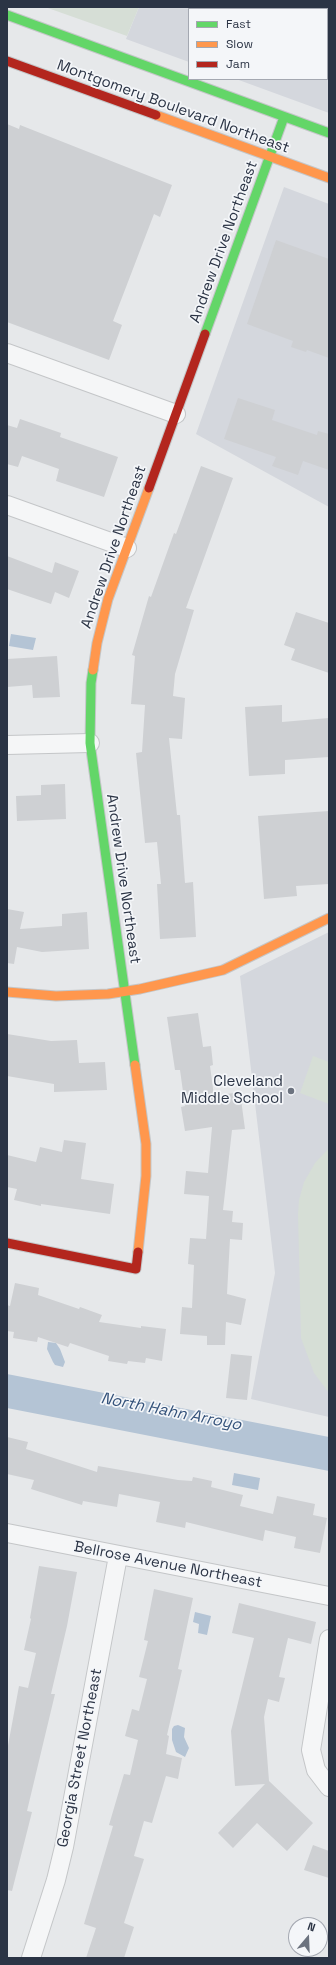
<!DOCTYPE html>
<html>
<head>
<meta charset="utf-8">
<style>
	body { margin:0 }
	#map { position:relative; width:336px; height:1965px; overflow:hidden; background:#e6e8ea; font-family:"Space Grotesk",sans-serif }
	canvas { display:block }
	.frame { position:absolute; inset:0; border:8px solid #2b3445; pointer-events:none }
	.legend { position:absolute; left:188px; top:8px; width:140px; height:72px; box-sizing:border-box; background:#f4f6f9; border:1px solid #a4a8b1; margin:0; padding:5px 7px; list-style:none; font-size:12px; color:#2b3445 }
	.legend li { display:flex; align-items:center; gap:8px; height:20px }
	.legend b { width:20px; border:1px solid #a4a8b1 }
	.north { position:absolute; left:288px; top:1917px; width:40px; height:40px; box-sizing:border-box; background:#f4f6f9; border:1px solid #a4a8b1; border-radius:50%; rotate:19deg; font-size:11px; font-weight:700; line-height:16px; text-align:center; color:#2b3445 }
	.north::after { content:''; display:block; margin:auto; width:14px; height:18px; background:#6c737f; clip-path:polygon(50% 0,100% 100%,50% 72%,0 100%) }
</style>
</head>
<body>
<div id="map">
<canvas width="336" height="1965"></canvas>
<div class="frame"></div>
<ul class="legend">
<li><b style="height:5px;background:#63d668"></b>Fast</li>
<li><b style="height:5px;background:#ff974d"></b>Slow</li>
<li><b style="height:5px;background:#b3261e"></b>Jam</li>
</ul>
<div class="north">N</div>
</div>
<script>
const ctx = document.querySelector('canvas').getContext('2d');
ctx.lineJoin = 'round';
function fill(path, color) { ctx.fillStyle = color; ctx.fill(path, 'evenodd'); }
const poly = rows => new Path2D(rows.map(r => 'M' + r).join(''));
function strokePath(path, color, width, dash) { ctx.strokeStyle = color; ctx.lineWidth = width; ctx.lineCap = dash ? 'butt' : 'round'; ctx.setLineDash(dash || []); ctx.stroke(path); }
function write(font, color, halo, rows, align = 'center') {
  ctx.font = font + ' "Space Grotesk",sans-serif'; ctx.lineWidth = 3.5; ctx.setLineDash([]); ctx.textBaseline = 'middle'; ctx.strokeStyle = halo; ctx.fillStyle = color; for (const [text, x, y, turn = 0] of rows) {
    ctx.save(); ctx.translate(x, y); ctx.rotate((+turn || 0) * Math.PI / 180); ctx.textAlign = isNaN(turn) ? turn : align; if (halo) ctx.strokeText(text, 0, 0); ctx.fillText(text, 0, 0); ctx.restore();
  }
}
const built = poly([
	[139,7,329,7,329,113,236,79,327,79,327,9,189,9,189,62,126,39],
	[284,187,329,204,329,507,196,434],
	[329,932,329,1417,251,1399,275,1273,240,976]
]);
const green = poly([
	[45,7,139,7,127,36],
	[313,1056,329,1062,329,1104,300,1093],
	[329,1148,329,1393,314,1373,301,1338,298,1214,299,1200,304,1182,315,1163]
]);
const water = poly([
	[11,634,36,638,33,650,9,646],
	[48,1342,56,1343,60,1349,65,1362,63,1367,55,1365,53,1362,47,1349],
	[7,1374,329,1437,329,1471,7,1408],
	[234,1473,260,1478,258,1490,232,1485],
	[195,1612,211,1616,207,1635,198,1633,199,1624,193,1622],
	[178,1725,185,1728,184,1737,189,1748,185,1757,176,1752,172,1740,172,1729,174,1726]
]);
const building = poly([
	[7,124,19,129,20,125,172,185,160,217,154,214,113,321,122,325,109,360,7,322],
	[276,240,329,259,329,358,307,350,306,352,291,347,293,341,247,324],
	[238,398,275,410,272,420,317,435,318,431,329,434,329,470,303,461,298,475,272,466,276,457,224,439],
	[20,419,61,433,60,437,118,457,104,497,56,481,59,469,22,456,18,467,7,464,7,425,17,428],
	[201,466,233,478,186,608,194,610,175,674,173,696,185,698,182,739,169,738,177,815,180,815,185,883,193,882,196,937,160,939,157,884,161,884,157,842,145,843,136,753,142,752,145,705,131,704,135,656,132,655,149,596,151,597,174,533,176,534],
	[7,556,52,573,55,562,79,571,69,598,55,592,51,604,7,589],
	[296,612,329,623,329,673,291,660,295,649,284,645],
	[57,656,60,697,33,698,32,685,7,687,7,659],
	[282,705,282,722,329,718,329,757,285,760,285,774,249,776,245,707],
	[65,784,66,819,17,821,16,796,41,795,41,785],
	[329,811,329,884,296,886,297,896,264,899,258,816],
	[7,909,24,912,20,929,62,926,62,914,87,912,89,949,42,952,17,947,14,964,7,963],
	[198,1013,203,1047,211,1046,213,1065,210,1066,214,1096,240,1092,245,1129,232,1130,223,1210,233,1211,232,1222,243,1223,242,1240,230,1239,227,1294,246,1299,241,1325,226,1322,225,1345,207,1345,207,1336,180,1334,182,1307,192,1308,194,1265,188,1264,190,1238,206,1239,209,1196,184,1194,186,1171,208,1173,212,1127,185,1131,181,1107,185,1106,180,1070,175,1070,167,1017],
	[7,1034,51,1041,77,1040,79,1063,105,1062,107,1090,54,1092,54,1084,7,1076],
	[64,1140,86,1143,81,1179,114,1184,110,1214,41,1204,41,1206,14,1200,17,1189,7,1187,7,1155,36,1162,40,1147,62,1152],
	[15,1283,39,1288,38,1295,79,1309,80,1307,102,1315,99,1322,141,1328,141,1326,166,1329,162,1361,146,1358,145,1363,128,1361,127,1364,108,1361,109,1356,70,1343,68,1347,38,1337,37,1342,13,1338,14,1332,7,1331,7,1305,10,1306],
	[231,1354,252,1356,247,1400,226,1398],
	[7,1437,28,1442,26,1449,97,1472,98,1466,178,1480,192,1481,193,1477,212,1481,211,1487,243,1495,240,1506,273,1514,277,1496,315,1504,313,1515,327,1518,320,1553,294,1548,296,1537,265,1530,263,1541,186,1522,185,1528,156,1522,160,1502,119,1494,117,1507,83,1501,82,1505,31,1489,34,1480,7,1474],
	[39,1566,77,1572,67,1626,51,1694,55,1694,27,1811,32,1812,12,1891,7,1890,7,1751,19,1686,28,1688,36,1653,24,1650,31,1619,30,1618],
	[154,1589,193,1598,178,1669,182,1670,167,1735,169,1736,166,1754,182,1758,178,1779,166,1776,152,1823,144,1821,134,1856,144,1859,124,1923,134,1927,124,1958,86,1958,96,1928,84,1924,113,1826,109,1825,124,1774,130,1775,138,1740,125,1736,132,1709,139,1711,147,1679,139,1677,148,1641,144,1640],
	[239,1603,316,1622,311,1644,288,1638,279,1677,285,1678,279,1702,268,1699,264,1717,269,1781,313,1823,287,1851,257,1823,233,1848,218,1833,265,1784,235,1786,231,1731,254,1638,232,1633],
	[313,1845,329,1851,329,1878,304,1870]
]);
const street = poly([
	[7,353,176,414],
	[7,505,127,548],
	[7,745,90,743],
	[7,1533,329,1596],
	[329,1639,311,1750,316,1770,329,1787],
	[31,1958,56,1880,64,1847,118,1556]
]);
const fast = poly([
	[7,15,329,133],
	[205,334,284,117],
	[93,670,91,683,90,743,135,1065]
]);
const slow = poly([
	[156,115,329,178],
	[93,670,97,643,108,599,149,488],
	[7,992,56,996,108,994,140,989,223,970,329,918],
	[135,1065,146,1144,146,1176,138,1252]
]);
const jam = poly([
	[7,61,156,115],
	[149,488,205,334],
	[7,1243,136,1269,138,1252]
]);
const markers = [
	[291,1091,4,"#6c737f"]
];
const streetNames = [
	["Montgomery Boulevard Northeast",173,107,20],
	["Andrew Drive Northeast",224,242,-70],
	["Andrew Drive Northeast",114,547,-71],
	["Andrew Drive Northeast",123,879,82],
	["Bellrose Avenue Northeast",168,1565,11],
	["Georgia Street Northeast",80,1758,-79]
];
const poiNames = [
	["Cleveland",283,1082],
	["Middle School",283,1099]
];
const waterNames = [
	["North Hahn Arroyo",171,1412,11]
];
fill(built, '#d4d7dd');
fill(green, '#d6ded6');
fill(water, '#b4c4d5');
fill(building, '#ced0d3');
strokePath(street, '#c4c6c8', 20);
strokePath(fast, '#c4c6c8', 11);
strokePath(slow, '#c4c6c8', 11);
strokePath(jam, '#c4c6c8', 11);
strokePath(street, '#f5f6f7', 18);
strokePath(fast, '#63d668', 9);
strokePath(slow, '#ff974d', 9);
strokePath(jam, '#b3261e', 9);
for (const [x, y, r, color] of markers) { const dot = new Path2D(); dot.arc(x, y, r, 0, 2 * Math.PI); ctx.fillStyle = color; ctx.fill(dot); strokePath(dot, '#f4f6f9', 1.5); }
write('15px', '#2b3445', '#f4f6f9', streetNames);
write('15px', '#2b3445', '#f4f6f9', poiNames, 'right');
write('italic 16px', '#34527a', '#f4f6f9', waterNames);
</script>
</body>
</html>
